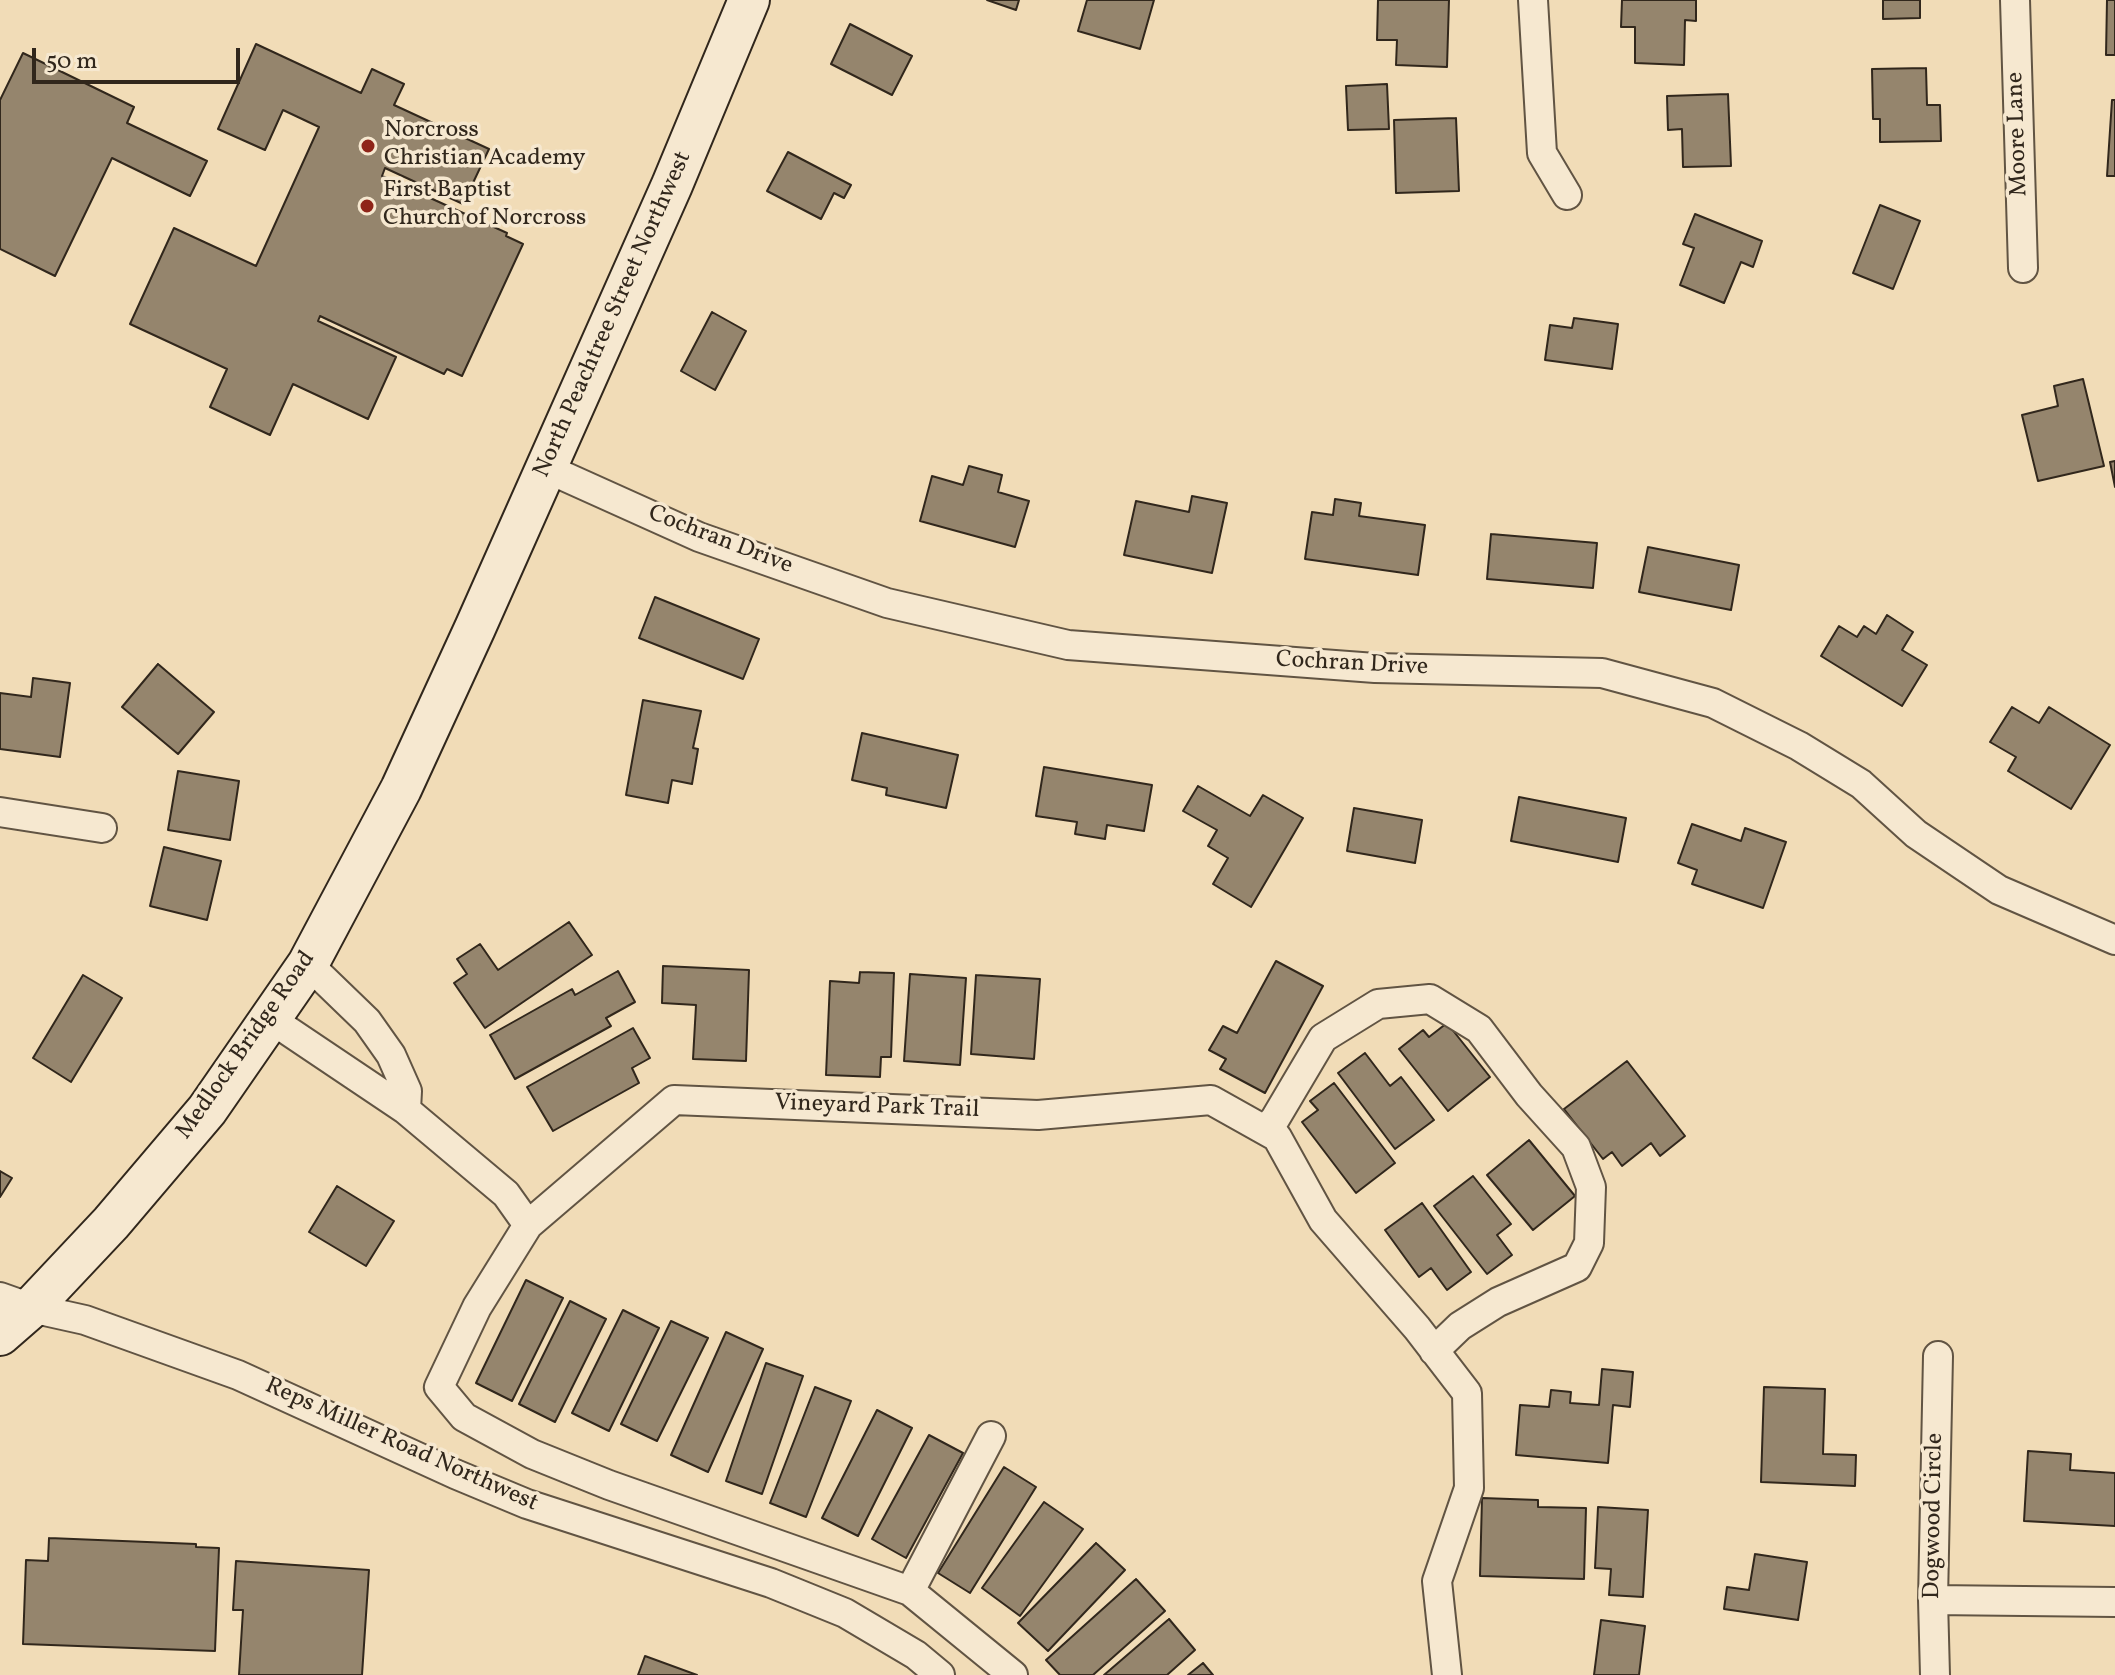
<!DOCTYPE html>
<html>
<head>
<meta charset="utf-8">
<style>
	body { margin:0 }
	#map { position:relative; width:2115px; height:1675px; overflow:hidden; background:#f1dcb7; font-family:Vollkorn,serif }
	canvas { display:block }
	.scale { position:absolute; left:32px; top:48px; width:208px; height:36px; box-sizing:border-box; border:4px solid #31271c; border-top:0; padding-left:10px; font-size:24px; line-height:28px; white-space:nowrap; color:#31271c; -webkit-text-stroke:6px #f6e8d0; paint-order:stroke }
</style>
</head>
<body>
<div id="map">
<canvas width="2115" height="1675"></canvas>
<div class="scale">50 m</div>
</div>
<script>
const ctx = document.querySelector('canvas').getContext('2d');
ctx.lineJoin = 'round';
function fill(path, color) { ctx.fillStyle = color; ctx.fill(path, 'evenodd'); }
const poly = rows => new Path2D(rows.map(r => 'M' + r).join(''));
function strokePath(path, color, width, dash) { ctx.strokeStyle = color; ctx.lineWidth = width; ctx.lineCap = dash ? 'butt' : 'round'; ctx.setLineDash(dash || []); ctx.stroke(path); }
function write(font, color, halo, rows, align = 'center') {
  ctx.font = font + ' Vollkorn,serif'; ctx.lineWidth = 7; ctx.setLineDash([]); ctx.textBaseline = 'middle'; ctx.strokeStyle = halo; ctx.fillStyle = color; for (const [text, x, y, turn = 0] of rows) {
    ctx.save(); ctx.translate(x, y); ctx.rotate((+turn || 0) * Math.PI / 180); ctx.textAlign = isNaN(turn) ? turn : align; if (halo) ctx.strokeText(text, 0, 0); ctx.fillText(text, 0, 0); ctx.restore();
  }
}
const building = poly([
	[987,0,1019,0,1016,10,987,0],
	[1087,0,1154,0,1140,49,1078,31,1087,0],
	[1378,0,1449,0,1447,67,1396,65,1397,40,1377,40,1378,0],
	[1622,0,1696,0,1696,21,1685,20,1684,65,1635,63,1635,27,1621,27,1622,0],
	[1883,0,1920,0,1920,18,1883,19,1883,0],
	[2107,0,2115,0,2115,55,2106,55,2107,0],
	[850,24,912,56,892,95,831,64,850,24],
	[256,44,361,93,372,69,404,84,394,105,489,149,463,204,385,168,382,176,507,233,506,236,523,244,462,376,447,369,444,374,320,316,318,321,396,357,368,419,293,384,270,435,210,407,227,369,130,324,174,228,256,266,319,127,283,110,265,150,218,129,256,44],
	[23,53,134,107,127,123,207,161,190,196,112,158,55,276,0,249,0,100,23,53],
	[1926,68,1927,105,1940,105,1941,141,1880,142,1880,119,1873,119,1872,69,1926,68],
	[1387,84,1389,129,1348,130,1346,86,1387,84],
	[1728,94,1731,166,1683,167,1682,129,1668,130,1667,96,1728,94],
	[2112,100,2115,100,2115,176,2107,176,2112,100],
	[1456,118,1459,191,1396,193,1394,120,1456,118],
	[788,152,851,185,844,198,834,193,821,219,767,191,788,152],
	[1880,205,1920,221,1893,289,1853,273,1880,205],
	[1695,214,1762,241,1753,267,1741,262,1724,303,1680,285,1694,248,1683,244,1695,214],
	[712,312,746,331,715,390,681,371,712,312],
	[1574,318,1618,324,1612,369,1545,360,1550,325,1572,328,1574,318],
	[2083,379,2104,466,2038,481,2022,415,2058,406,2054,386,2083,379],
	[2115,461,2115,487,2110,462,2115,461],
	[969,466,1002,475,998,492,1029,501,1015,547,920,521,932,476,963,485,969,466],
	[1192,496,1227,503,1212,573,1124,555,1136,501,1189,512,1192,496],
	[1335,499,1361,503,1359,516,1425,525,1418,575,1305,559,1312,512,1333,515,1335,499],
	[1491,534,1597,543,1593,588,1487,579,1491,534],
	[1648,547,1739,565,1731,610,1639,592,1648,547],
	[655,597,759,639,743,679,639,638,655,597],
	[1887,615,1913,632,1902,650,1927,665,1902,706,1821,656,1839,626,1857,637,1864,626,1876,634,1887,615],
	[158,664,214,712,178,754,122,707,158,664],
	[33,678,70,683,60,757,0,749,0,693,31,697,33,678],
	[643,700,701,711,693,748,698,749,692,784,672,780,668,803,626,795,643,700],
	[2012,707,2039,723,2049,707,2110,745,2071,809,2008,771,2016,757,1990,742,2012,707],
	[862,733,958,755,946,808,886,795,887,788,852,780,862,733],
	[1044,767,1152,785,1144,831,1107,825,1105,839,1075,834,1077,822,1036,816,1044,767],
	[178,771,239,781,230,840,168,830,178,771],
	[1198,786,1250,816,1263,795,1303,818,1251,907,1213,884,1228,858,1208,846,1217,830,1183,811,1198,786],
	[1519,797,1626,818,1618,862,1511,841,1519,797],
	[1354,808,1422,820,1415,863,1347,851,1354,808],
	[1692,824,1741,841,1745,828,1786,842,1763,908,1692,884,1697,870,1678,863,1692,824],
	[164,847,221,861,207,920,150,906,164,847],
	[569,922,592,955,485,1028,454,983,467,974,457,959,480,944,498,970,569,922],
	[1276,961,1323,986,1265,1093,1220,1069,1226,1059,1209,1050,1223,1026,1237,1033,1276,961],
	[663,966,749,970,746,1061,693,1059,696,1005,662,1003,663,966],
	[618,971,635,1002,606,1018,611,1026,515,1079,490,1035,572,989,575,995,618,971],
	[860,972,894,973,891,1057,881,1057,880,1077,826,1075,830,981,859,983,860,972],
	[910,974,966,978,960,1065,904,1061,910,974],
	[83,975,122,998,71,1082,33,1058,83,975],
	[976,975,1040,979,1034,1059,971,1054,976,975],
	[1447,1023,1490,1077,1448,1111,1399,1049,1423,1030,1429,1037,1447,1023],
	[633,1028,650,1058,632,1068,639,1083,553,1131,527,1087,633,1028],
	[1365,1053,1390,1086,1401,1077,1434,1120,1395,1149,1338,1073,1365,1053],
	[1627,1061,1685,1136,1660,1156,1651,1143,1622,1166,1612,1152,1603,1159,1564,1109,1627,1061],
	[1334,1083,1395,1163,1356,1193,1302,1122,1318,1110,1310,1101,1334,1083],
	[1529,1140,1575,1196,1533,1230,1487,1175,1529,1140],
	[0,1171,12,1178,0,1197,0,1171],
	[1473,1176,1511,1224,1497,1235,1512,1255,1487,1274,1434,1206,1473,1176],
	[337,1186,394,1221,366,1266,309,1232,337,1186],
	[1422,1203,1471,1272,1447,1290,1431,1268,1419,1277,1385,1230,1422,1203],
	[526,1280,563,1298,512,1401,476,1383,526,1280],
	[570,1301,606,1319,555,1422,519,1404,570,1301],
	[623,1310,659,1328,609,1431,572,1413,623,1310],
	[671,1321,708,1338,657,1441,621,1424,671,1321],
	[726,1332,763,1349,708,1472,671,1455,726,1332],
	[766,1363,803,1376,762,1494,726,1481,766,1363],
	[1602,1369,1633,1372,1630,1407,1613,1405,1608,1463,1516,1455,1520,1405,1549,1407,1551,1390,1571,1392,1570,1403,1599,1405,1602,1369],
	[815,1387,851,1401,806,1517,770,1503,815,1387],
	[1764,1387,1825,1389,1823,1454,1856,1455,1855,1486,1761,1482,1764,1387],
	[877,1410,912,1428,858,1536,822,1518,877,1410],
	[929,1435,963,1453,906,1558,872,1539,929,1435],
	[2028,1451,2071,1454,2070,1470,2115,1473,2115,1526,2024,1521,2028,1451],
	[1004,1467,1036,1487,970,1593,938,1573,1004,1467],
	[1482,1498,1538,1500,1538,1507,1586,1508,1584,1579,1480,1576,1482,1498],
	[1044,1502,1083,1529,1020,1616,982,1588,1044,1502],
	[1598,1507,1648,1510,1643,1597,1609,1595,1611,1569,1595,1568,1598,1507],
	[49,1538,196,1544,196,1547,219,1548,215,1651,23,1644,26,1560,48,1561,49,1538],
	[1096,1543,1125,1570,1048,1651,1018,1623,1096,1543],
	[1755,1554,1807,1562,1798,1620,1724,1609,1727,1587,1749,1590,1755,1554],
	[236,1561,369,1570,362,1675,239,1675,243,1610,233,1610,236,1561],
	[1136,1579,1165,1611,1093,1675,1060,1675,1046,1660,1136,1579],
	[1169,1619,1195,1650,1167,1675,1104,1675,1169,1619],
	[1601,1620,1645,1626,1639,1675,1594,1675,1601,1620],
	[645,1656,697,1675,638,1675,645,1656],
	[1203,1663,1213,1675,1188,1675,1203,1663]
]);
const street = poly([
	[1533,0,1542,153,1567,195],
	[2015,0,2023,268],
	[548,469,699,537,887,603,1068,645,1375,668,1602,673,1713,703,1799,746,1861,784,1916,834,1999,890,2115,940],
	[0,812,102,828],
	[308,964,367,1021,391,1055,407,1091,406,1110,506,1194,528,1225],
	[272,1020,406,1110],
	[1265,1130,1275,1119,1323,1038,1378,1004,1430,999,1479,1029,1529,1095,1576,1147,1591,1187,1589,1243,1577,1267,1498,1302,1460,1326,1434,1351],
	[0,1297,31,1308,85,1320,238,1375,455,1474,527,1504,771,1583,845,1613,916,1655,940,1675],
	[910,1591,991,1436],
	[1933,1600,2115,1602],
	[1013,1675,910,1591,609,1485,532,1454,464,1417,439,1387,477,1307,528,1225,674,1100,1038,1115,1211,1100,1277,1137,1323,1220,1417,1328,1467,1393,1469,1488,1437,1581,1447,1675],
	[1935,1675,1933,1600,1938,1356]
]);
const secondary = poly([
	[0,1335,31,1308,111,1223,207,1110,308,964,401,789,475,628,672,185,749,0]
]);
const markers = [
	[368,146,8,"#8f2418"],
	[367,206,8,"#8f2418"]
];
const poiNames = [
	["Norcross",384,132],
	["Christian Academy",384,160],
	["First Baptist",383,192],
	["Church of Norcross",383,220]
];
const streetNames = [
	["Moore Lane",2019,134,-92],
	["North Peachtree Street Northwest",614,315,-66],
	["Cochran Drive",720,541,21],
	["Cochran Drive",1352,665,3],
	["Medlock Bridge Road",247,1046,-55],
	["Vineyard Park Trail",877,1108,2],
	["Reps Miller Road Northwest",401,1446,24],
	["Dogwood Circle",1935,1516,-89]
];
fill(building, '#95856d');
strokePath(building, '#31271c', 2);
strokePath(street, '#615443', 32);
strokePath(secondary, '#31271c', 44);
strokePath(street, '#f6e8d0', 28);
strokePath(secondary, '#f6e8d0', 40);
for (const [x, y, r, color] of markers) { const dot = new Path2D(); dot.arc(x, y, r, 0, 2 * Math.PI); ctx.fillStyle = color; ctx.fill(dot); strokePath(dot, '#f6e8d0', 3); }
write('24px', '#31271c', '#f6e8d0', poiNames, 'left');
write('24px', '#31271c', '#f6e8d0', streetNames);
</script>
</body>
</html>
